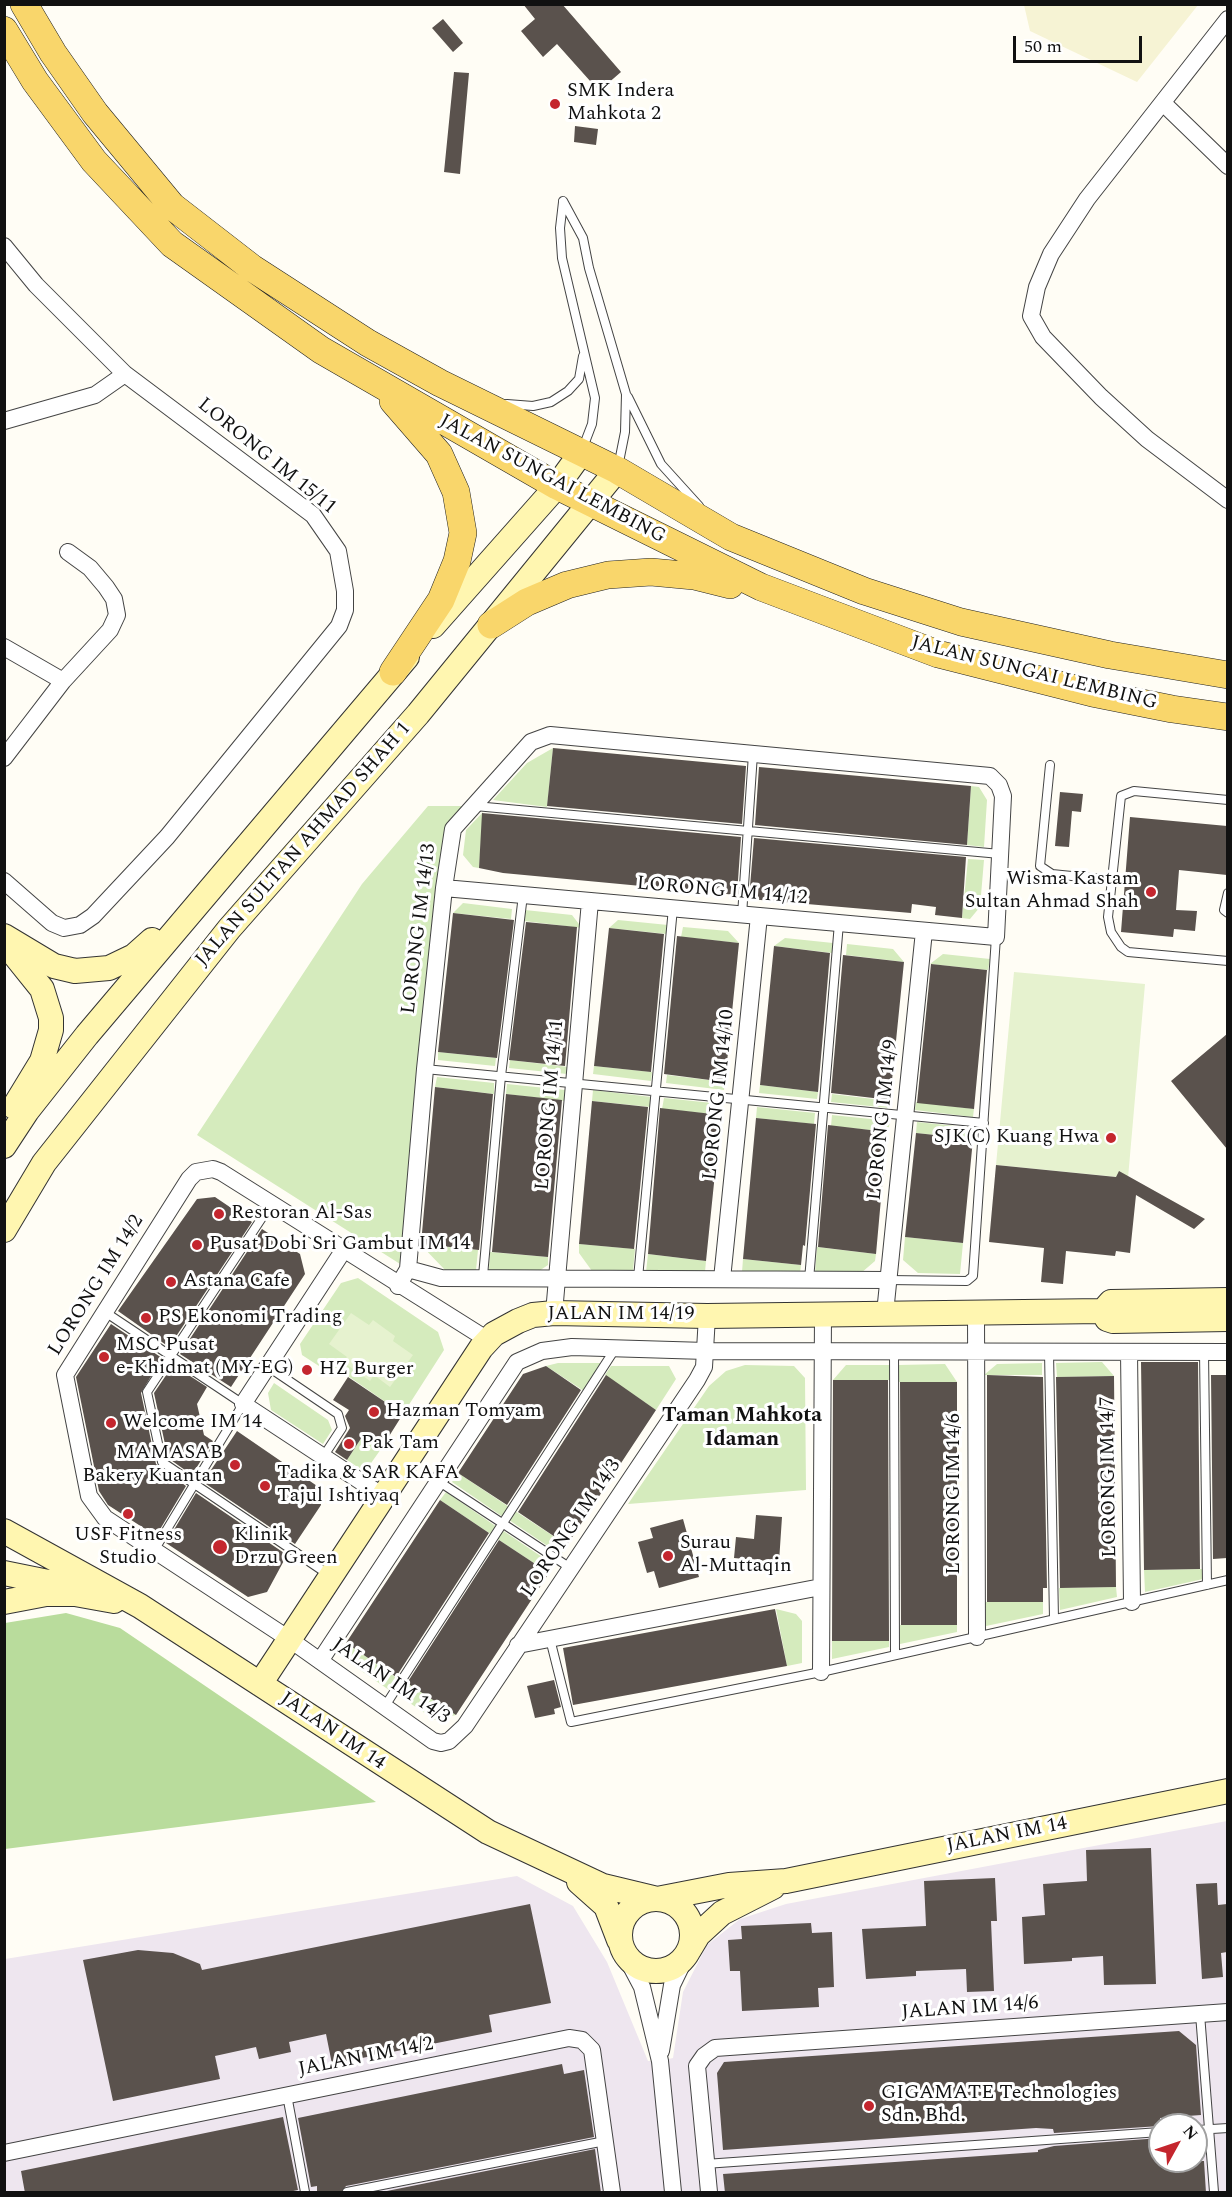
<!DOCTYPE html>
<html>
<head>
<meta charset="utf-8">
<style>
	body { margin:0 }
	#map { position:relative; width:1232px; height:2197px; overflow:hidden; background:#fffdf5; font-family:Spectral,serif }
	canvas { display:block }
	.frame { position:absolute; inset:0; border:6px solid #111; pointer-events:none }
	.north { position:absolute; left:1148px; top:2113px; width:60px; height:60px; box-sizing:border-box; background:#fff; border:2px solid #a0a0a0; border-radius:50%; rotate:50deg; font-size:16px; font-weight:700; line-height:24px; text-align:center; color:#111 }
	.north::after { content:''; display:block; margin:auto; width:21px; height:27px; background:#c4262e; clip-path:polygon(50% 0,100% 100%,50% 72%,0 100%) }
	.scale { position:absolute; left:1013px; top:36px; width:129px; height:27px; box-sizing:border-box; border:3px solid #111; border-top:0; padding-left:8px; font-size:18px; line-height:21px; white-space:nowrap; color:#111; -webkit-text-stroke:4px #fff; paint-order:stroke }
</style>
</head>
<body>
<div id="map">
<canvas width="1232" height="2197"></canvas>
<div class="frame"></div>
<div class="north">N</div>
<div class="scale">50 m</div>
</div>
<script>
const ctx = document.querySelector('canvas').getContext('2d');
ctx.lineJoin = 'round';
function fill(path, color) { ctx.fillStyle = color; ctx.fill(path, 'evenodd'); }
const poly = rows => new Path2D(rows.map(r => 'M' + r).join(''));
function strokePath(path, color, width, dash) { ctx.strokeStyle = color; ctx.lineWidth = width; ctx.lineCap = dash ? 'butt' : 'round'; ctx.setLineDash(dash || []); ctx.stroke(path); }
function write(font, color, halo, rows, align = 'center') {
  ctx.font = font + ' Spectral,serif'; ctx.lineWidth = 6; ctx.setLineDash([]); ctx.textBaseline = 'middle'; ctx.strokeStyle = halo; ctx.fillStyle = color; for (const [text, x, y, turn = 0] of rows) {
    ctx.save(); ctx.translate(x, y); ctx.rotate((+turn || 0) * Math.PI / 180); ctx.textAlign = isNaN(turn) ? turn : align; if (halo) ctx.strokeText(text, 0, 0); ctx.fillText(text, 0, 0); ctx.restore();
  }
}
const industrial = poly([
	[1227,1821,1227,2192,5,2192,5,1959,517,1876,573,1906,607,1962,648,2061,660,2061,673,2058,683,1992,707,1945,740,1919,786,1904],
	[1160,2125,1196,2125,1196,2161,1160,2161]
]);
const farmland = poly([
	[1024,5,1024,4,1198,5,1137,82,1030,31]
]);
const green = poly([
	[553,748,547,807,493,800,527,763],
	[971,786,979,787,987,800,984,847,967,845],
	[428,806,473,806,453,829,408,1269,197,1135,362,884],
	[483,812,479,868,473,867,463,855,466,830],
	[968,859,984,860,980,907,970,919,962,918],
	[463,903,512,909,511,919,453,913],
	[525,910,572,915,582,928,524,921],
	[618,920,668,925,667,934,609,928],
	[683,927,728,931,739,943,681,937],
	[785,938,833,943,832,953,774,946],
	[847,944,893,949,904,962,846,955],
	[943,954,990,959,988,970,930,964],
	[438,1052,496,1058,495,1066,438,1060],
	[510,1060,568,1067,567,1074,509,1068],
	[594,1066,652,1072,651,1081,593,1074],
	[667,1075,725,1082,724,1090,666,1083],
	[437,1077,494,1083,494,1094,435,1087],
	[507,1084,565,1090,564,1101,506,1094],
	[760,1085,818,1092,817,1099,759,1093],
	[593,1090,651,1097,651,1107,592,1101],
	[832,1094,890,1101,889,1108,831,1102],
	[664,1098,722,1104,721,1115,662,1109],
	[916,1102,974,1109,973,1117,915,1110],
	[757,1107,815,1113,814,1124,756,1118],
	[832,1115,890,1121,888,1132,831,1126],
	[917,1122,975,1128,974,1139,916,1133],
	[905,1237,963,1243,960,1274,918,1273,903,1260],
	[420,1244,478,1250,476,1270,445,1270],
	[579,1244,635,1249,633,1271,592,1271,579,1253],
	[817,1247,876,1254,875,1261,861,1273,815,1273],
	[490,1252,548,1257,548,1265,539,1271,489,1270],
	[648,1254,706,1261,705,1272,646,1272],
	[743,1259,801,1265,800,1273,742,1272],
	[358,1278,438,1332,444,1350,403,1414,348,1376,342,1376,341,1368,332,1368,331,1360,322,1359,322,1368,302,1355,300,1344,341,1283],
	[1102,1362,1114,1376,1057,1377,1056,1363],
	[558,1363,601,1363,584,1391,546,1366],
	[1042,1363,1042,1375,984,1375,997,1364],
	[945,1364,957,1382,899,1382,899,1365],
	[745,1365,794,1366,805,1378,806,1490,628,1504,709,1386,726,1371],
	[846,1365,890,1365,890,1380,833,1380],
	[611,1366,669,1366,676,1379,656,1410,605,1375],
	[274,1383,328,1420,332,1430,323,1444,271,1410,268,1393],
	[362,1437,381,1449,369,1466,359,1468,347,1460],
	[458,1473,509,1507,503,1517,452,1482],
	[446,1492,497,1527,492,1535,440,1500],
	[515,1511,567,1545,561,1555,509,1520],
	[502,1530,554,1565,549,1573,496,1538],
	[1203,1569,1203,1579,1145,1592,1144,1570],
	[1116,1587,1117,1597,1060,1610,1059,1588],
	[985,1602,1043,1602,1043,1614,986,1626],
	[776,1609,796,1614,802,1621,802,1663,787,1666],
	[900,1625,957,1625,957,1632,900,1644],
	[832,1641,889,1641,889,1647,832,1659],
	[346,1643,397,1678,389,1690,350,1663],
	[403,1680,456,1715,435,1720,395,1693]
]);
const forest = poly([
	[66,1613,120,1628,376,1802,5,1849,5,1623]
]);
const pitch = poly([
	[1014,972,1145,984,1128,1178,996,1165],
	[351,1313,369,1325,373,1320,395,1336,393,1341,413,1355,390,1387,374,1375,370,1381,343,1362,347,1357,329,1344]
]);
const building = poly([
	[523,4,562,4,621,72,599,91,557,44,543,57,521,31,535,19],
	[443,19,463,43,453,52,432,28],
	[454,72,469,73,460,174,444,172],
	[575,126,598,129,596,145,574,142],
	[553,748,746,766,742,824,547,806],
	[759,767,971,786,967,845,755,825],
	[1060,792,1083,794,1081,812,1072,811,1069,847,1055,846],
	[482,813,741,837,737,895,503,873,479,868],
	[1130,817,1227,826,1227,875,1179,870,1176,910,1197,911,1195,931,1174,929,1173,937,1121,932],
	[754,838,966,857,962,918,935,915,936,907,912,904,911,913,749,899],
	[453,913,514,920,497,1058,438,1052],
	[526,922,577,927,565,1066,509,1060],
	[609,928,664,934,651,1072,594,1066],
	[677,936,739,943,725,1082,664,1074],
	[774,946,830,953,818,1092,760,1085],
	[843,955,904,962,890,1100,831,1093],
	[931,964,987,970,974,1109,917,1103],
	[1227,1034,1227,1149,1171,1081],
	[435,1087,493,1094,479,1250,421,1244],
	[506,1094,562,1100,548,1257,492,1252],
	[592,1101,648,1107,634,1249,579,1244],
	[660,1108,721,1115,706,1261,648,1254],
	[756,1118,816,1124,805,1246,803,1245,801,1265,743,1259],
	[828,1125,887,1132,876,1254,818,1247],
	[916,1133,973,1139,963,1243,905,1237],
	[996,1165,1116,1177,1119,1171,1205,1219,1194,1229,1136,1195,1130,1253,1116,1251,1115,1256,1066,1251,1063,1284,1041,1282,1044,1248,989,1242],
	[215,1197,252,1222,169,1347,118,1311,197,1199],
	[262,1229,300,1254,305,1274,231,1387,180,1354],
	[111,1324,162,1358,141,1393,156,1464,186,1486,156,1536,108,1505,99,1491,76,1377],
	[1141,1362,1198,1362,1200,1569,1144,1570],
	[173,1365,207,1387,197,1404,204,1435,213,1441,192,1475,168,1458,154,1393],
	[546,1366,581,1390,507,1505,458,1473,523,1374],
	[606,1375,656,1410,567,1545,518,1512],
	[987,1375,1043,1377,1047,1588,1043,1588,1043,1602,987,1602],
	[1211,1375,1227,1375,1227,1558,1213,1559],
	[1114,1376,1116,1587,1060,1588,1056,1377],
	[348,1377,403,1414,381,1449,362,1437,347,1460,335,1452,350,1428,345,1416,349,1410,333,1400],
	[833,1380,888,1380,889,1641,832,1641],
	[900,1382,957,1382,957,1625,901,1625],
	[237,1431,320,1488,321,1505,295,1544,203,1482],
	[196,1493,287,1555,267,1592,248,1597,166,1543],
	[440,1500,489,1533,396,1677,346,1643],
	[756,1515,782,1517,779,1562,734,1558,736,1537,754,1539],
	[683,1519,699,1577,659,1588,654,1571,647,1573,638,1542,653,1538,650,1528],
	[499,1540,549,1573,456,1715,407,1683],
	[775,1609,787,1666,573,1705,563,1648],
	[554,1680,561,1707,554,1709,555,1714,535,1718,527,1686],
	[1151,1848,1156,1984,1104,1985,1103,1956,1072,1958,1072,1961,1024,1964,1022,1917,1045,1915,1043,1884,1087,1881,1086,1850],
	[995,1878,997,1921,991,1921,994,1991,967,1992,966,1969,916,1971,916,1976,866,1979,862,1929,926,1926,924,1881],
	[1217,1883,1218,1905,1227,1904,1227,1952,1221,1953,1223,1977,1202,1979,1196,1884],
	[530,1904,551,2003,489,2015,492,2032,332,2064,326,2034,289,2042,291,2052,259,2059,256,2047,215,2056,220,2079,113,2101,83,1960,138,1950,173,1953,200,1964,202,1970],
	[811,1923,812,1933,832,1932,834,1987,818,1988,819,2007,742,2011,740,1971,730,1971,728,1940,742,1939,741,1926],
	[1179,2031,1196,2045,1201,2115,1160,2118,1160,2126,1054,2133,1053,2129,1036,2128,723,2150,717,2073,724,2062],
	[562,2064,564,2074,584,2070,594,2137,346,2186,341,2193,317,2193,317,2186,311,2187,298,2118],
	[283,2117,298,2190,284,2193,25,2193,21,2171],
	[1160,2138,1160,2161,1204,2161,1206,2193,725,2193,723,2174,1038,2152,1038,2150,1054,2146],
	[595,2149,601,2193,377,2193]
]);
const lane = poly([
	[563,201,583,238,589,268,626,394,625,432,618,467],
	[563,202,560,228,562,258,595,398,592,424,582,450],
	[628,397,661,464,699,506],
	[507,404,533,406,551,402,568,391,579,379,583,356],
	[1050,765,1040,866,1052,874,1111,880],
	[1228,800,1134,791,1121,796,1108,917,1111,932,1121,947,1128,952,1228,961],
	[475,806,1000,854],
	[1228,893,1224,910,1228,913],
	[742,915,753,754],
	[425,1069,984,1123],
	[271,1204,147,1392,162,1462,329,1575],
	[483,1276,501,1076,523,895],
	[638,1278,673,908],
	[809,1280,839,923],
	[888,1280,967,1281,973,1276,996,937],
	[105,1312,243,1404,155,1549],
	[894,1351,895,1655],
	[1049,1352,1054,1619],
	[1204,1352,1207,1585],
	[267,1366,338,1414,342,1428,323,1457],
	[438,1481,572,1569],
	[550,1639,571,1722,821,1672,1228,1580],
	[385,1706,615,1349],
	[1200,2014,1214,2192],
	[287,2095,305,2192],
	[1196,2130,1228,2128],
	[705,2164,1160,2132],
	[347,2192,605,2141]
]);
const street = poly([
	[1228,19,1087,199,1051,254,1037,287,1031,316,1043,337,1101,397,1147,439,1228,500],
	[1163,103,1228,166],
	[4,246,36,285,125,374,313,515,338,551,345,591,345,610,339,626,167,837,93,916,80,925,64,928,52,923,4,881],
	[4,421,95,395,125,374],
	[4,647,63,681],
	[4,758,63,681,110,630,117,615,114,599,106,587,90,568,68,552],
	[343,1251,243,1404,383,1496],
	[408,1269,441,1278,888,1280],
	[722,1279,759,916],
	[398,1286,408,1269,425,1069,444,888,453,829,531,742,550,735,990,776,999,785,1003,796,996,937,444,888],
	[976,1312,977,1637],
	[554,1313,590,901],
	[885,1313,924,931],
	[488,1340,221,1172,213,1169,196,1172,189,1179,65,1375,89,1496,105,1518,289,1639,433,1741,441,1743,449,1741,465,1726,697,1380,704,1367,707,1316],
	[1129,1352,1132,1602],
	[518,1645,821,1587],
	[320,1661,517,1362,542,1351,572,1347,706,1351,1228,1352],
	[821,1672,823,1314],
	[623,1951,642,1987,660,2061,673,2192],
	[661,2051,672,1985,689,1950],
	[4,2153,569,2038,582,2040,592,2050,612,2192],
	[709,2192,697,2066,704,2056,715,2048,1228,2012]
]);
const secondary = poly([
	[433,626,557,486,581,453],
	[4,936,54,966,75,971,109,968,134,956,152,940],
	[9,948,42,989,51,1018,51,1030,42,1061,14,1107],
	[4,1146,27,1111,87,1035,407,657],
	[4,1230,44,1163,229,929,418,714,617,470],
	[1103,1311,1107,1319,1113,1321,1228,1319],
	[1103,1311,1111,1302,1228,1300],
	[4,1531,140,1606,488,1832,603,1886,657,1899,729,1885,786,1881,1228,1791],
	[4,1573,63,1585],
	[4,1602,46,1594,75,1594,114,1601],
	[260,1684,481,1348,494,1334,518,1321,533,1315,554,1313,707,1316,1103,1311],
	[579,1882,606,1906,619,1940],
	'620 1935a36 36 0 1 1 72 0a36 36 0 1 1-72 0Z',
	[689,1950,698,1935,722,1913,773,1887]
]);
const primary = poly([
	[24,4,53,53,95,113,172,206,252,268,368,343,440,383,617,470,731,537,864,591,961,622,1110,655,1228,675],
	[4,30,35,81,94,161,172,244,321,350,557,486,761,587,938,654,1092,693,1172,709,1228,717],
	[393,401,439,454,456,492,463,533,457,561,441,600,393,672],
	[491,625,527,602,567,585,608,575,651,572,694,576,730,585]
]);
const markers = [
	[555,104,6,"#c4262e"],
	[1151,892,6,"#c4262e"],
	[1111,1138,6,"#c4262e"],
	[219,1214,6,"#c4262e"],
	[197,1245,6,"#c4262e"],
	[171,1282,6,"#c4262e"],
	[146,1318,6,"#c4262e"],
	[104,1357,6,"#c4262e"],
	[307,1370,6,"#c4262e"],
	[374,1412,6,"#c4262e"],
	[111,1423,6,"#c4262e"],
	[349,1444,6,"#c4262e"],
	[235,1465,6,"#c4262e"],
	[265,1486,6,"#c4262e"],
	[128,1514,6,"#c4262e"],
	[220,1547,8,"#c4262e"],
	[668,1556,6,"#c4262e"],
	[869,2106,6,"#c4262e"]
];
const poiNames = [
	["SMK Indera",567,92],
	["Mahkota 2",567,115],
	["Wisma Kastam",1139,880,"right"],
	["Sultan Ahmad Shah",1139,903,"right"],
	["SJK(C) Kuang Hwa",1099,1138,"right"],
	["Restoran Al-Sas",231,1214],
	["Pusat Dobi Sri Gambut IM 14",209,1245],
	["Astana Cafe",183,1282],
	["PS Ekonomi Trading",158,1318],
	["MSC Pusat",116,1346],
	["e-Khidmat (MY-EG)",116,1369],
	["HZ Burger",319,1370],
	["Hazman Tomyam",386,1412],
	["Welcome IM 14",123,1423],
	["Pak Tam",361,1444],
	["MAMASAB",223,1454,"right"],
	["Bakery Kuantan",223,1477,"right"],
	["Tadika & SAR KAFA",277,1474],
	["Tajul Ishtiyaq",277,1497],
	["USF Fitness",128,1536,"center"],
	["Studio",128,1559,"center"],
	["Klinik",234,1536],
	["Drzu Green",234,1559],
	["Surau",680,1544],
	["Al-Muttaqin",680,1567],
	["GIGAMATE Technologies",881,2094],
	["Sdn. Bhd.",881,2117]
];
const streetNames = [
	["LORONG IM 15/11",266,457,39],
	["JALAN SUNGAI LEMBING",552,480,28],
	["JALAN SUNGAI LEMBING",1034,674,14],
	["JALAN SULTAN AHMAD SHAH 1",304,845,-49],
	["LORONG IM 14/12",722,892,5],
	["LORONG IM 14/13",420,929,-83],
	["LORONG IM 14/10",720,1095,-84],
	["LORONG IM 14/11",551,1105,-85],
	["LORONG IM 14/9",884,1120,-84],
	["LORONG IM 14/2",97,1286,-58],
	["JALAN IM 14/19",621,1315],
	["LORONG IM 14/7",1110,1477,-91],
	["LORONG IM 14/6",955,1494,-90],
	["LORONG IM 14/3",572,1529,-56],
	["JALAN IM 14/3",390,1682,34],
	["JALAN IM 14",332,1732,34],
	["JALAN IM 14",1007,1836,-11],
	["JALAN IM 14/6",970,2009,-4],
	["JALAN IM 14/2",366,2058,-11]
];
const neighbourhoodNames = [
	["Taman Mahkota",742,1417],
	["Idaman",742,1441]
];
fill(industrial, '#eee6ef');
fill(farmland, '#f6f3d4');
fill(green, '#d5ebbd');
fill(forest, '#b9dc9c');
fill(pitch, '#e6f2cf');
fill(building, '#5a524d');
strokePath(lane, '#444', 10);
strokePath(street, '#444', 18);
strokePath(secondary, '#333', 26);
strokePath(primary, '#222', 28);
strokePath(lane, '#fff', 8);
strokePath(street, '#fff', 16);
strokePath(secondary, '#fff6b0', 24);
strokePath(primary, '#f9d66b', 27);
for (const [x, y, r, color] of markers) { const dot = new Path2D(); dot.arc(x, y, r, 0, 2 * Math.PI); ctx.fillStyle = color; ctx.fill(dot); strokePath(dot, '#fff', 2); }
write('20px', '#111', '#fff', poiNames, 'left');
write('20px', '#111', '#fff', streetNames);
write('bold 21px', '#111', '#fff', neighbourhoodNames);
</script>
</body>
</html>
